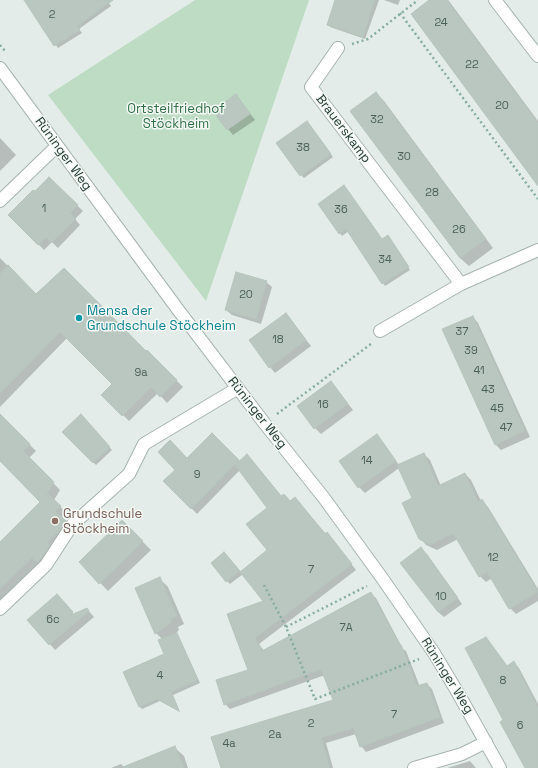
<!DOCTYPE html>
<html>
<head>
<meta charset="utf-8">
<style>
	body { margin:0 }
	canvas { display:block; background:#e3ece8 }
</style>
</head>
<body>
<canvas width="538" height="768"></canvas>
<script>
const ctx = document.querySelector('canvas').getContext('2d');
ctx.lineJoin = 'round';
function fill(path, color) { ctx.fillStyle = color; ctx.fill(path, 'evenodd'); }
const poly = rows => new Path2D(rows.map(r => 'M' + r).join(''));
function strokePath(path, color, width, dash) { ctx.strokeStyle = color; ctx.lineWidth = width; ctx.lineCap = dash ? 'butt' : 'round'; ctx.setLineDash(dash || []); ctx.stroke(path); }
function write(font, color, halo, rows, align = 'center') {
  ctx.font = font + ' "Space Grotesk",sans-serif'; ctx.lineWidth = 3; ctx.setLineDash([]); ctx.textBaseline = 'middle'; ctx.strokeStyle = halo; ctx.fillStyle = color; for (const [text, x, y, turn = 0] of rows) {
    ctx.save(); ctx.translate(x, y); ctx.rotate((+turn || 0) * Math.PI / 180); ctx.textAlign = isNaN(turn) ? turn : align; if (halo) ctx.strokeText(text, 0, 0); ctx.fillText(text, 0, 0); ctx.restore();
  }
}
const green = poly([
	[195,0,309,0,206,301,48,95]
]);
const shadow = poly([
	[26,0,107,0,111,6,79,29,82,33,58,48],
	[337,0,379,0,365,39,330,27,328,24],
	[384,0,400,0,398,5],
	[431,0,448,0,449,1,538,121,538,184],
	[376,93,384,101,493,248,469,266,460,258,352,111],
	[236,95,255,120,233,135,228,129],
	[309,124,333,157,304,178,301,175],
	[0,138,16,155,0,171],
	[49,178,83,211,75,219,80,225,58,248,52,242,44,250,10,215],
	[319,204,383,240,388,237,410,270,385,286,349,231,342,236],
	[0,258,36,295,146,352,147,351,183,387,167,403,158,393,129,421,103,395,114,384,67,338,0,407],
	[266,282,272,287,261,324,232,315,226,310],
	[286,314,311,346,275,373,270,367],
	[473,317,478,323,530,437,501,450,496,445,443,330],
	[331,382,353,410,321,434,315,428],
	[0,415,36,451,29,458,60,490,54,500,66,513,61,518,72,528,0,612,0,543,42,502,0,460],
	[81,416,112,450,96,465,64,432],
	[212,434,240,462,252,460,282,497,290,502,295,498,326,534,332,539,356,570,259,644,264,651,370,593,376,598,403,649,406,651,420,687,427,684,432,689,444,723,366,752,361,746,356,734,326,743,333,768,222,768,334,701,325,675,230,709,225,704,249,671,228,615,264,602,243,574,230,584,227,581,227,556,241,573,268,550,268,508,240,470,197,514,165,481],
	[377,435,382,441,399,465,424,454,430,460,441,486,465,474,471,480,481,501,482,501,488,507,538,589,538,601,516,614,510,608,492,578,486,582,480,576,458,539,437,550,426,545,420,538,413,499,399,468,365,493,359,487,340,461],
	[122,521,151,550,108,591,80,562],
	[421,549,427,554,462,604,444,617,438,612],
	[160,579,168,587,184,624,178,627,179,630,176,633,179,637,200,683,173,695,180,712,160,701,142,709,139,706,165,654,162,639,156,633,136,589],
	[63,601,74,615,87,609,94,617,55,650,29,620],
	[486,638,508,667,514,663,519,668,538,704,538,768,526,768,504,721],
	[175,748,184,756,188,768,111,768,121,764,124,767],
	[470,761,476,768,447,768]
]);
const building = poly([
	[24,0,113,0,77,26,80,30,54,46,24,0],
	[335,0,375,0,363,37,327,25,335,0],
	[429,0,447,0,538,123,538,186,411,14,429,0],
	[376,92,486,239,460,258,350,111,376,92],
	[236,94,250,114,227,130,213,111,236,94],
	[307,121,331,154,300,176,276,143,307,121],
	[49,177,78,205,70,213,76,219,51,243,46,237,38,245,8,215,33,190,35,191,49,177],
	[344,185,382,239,388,235,409,267,382,284,346,229,339,234,318,204,344,185],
	[8,265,36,294,64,268,146,351,147,350,177,380,160,397,151,387,122,416,101,395,112,384,60,332,0,393,0,274,8,265],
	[236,272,267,281,256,319,225,310,236,272],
	[286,313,306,340,269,368,249,340,286,313],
	[473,316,525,431,495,445,442,329,473,316],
	[331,381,348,404,314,429,297,406,331,381],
	[0,414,30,444,23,451,54,482,45,497,48,494,61,506,55,511,66,521,60,530,47,542,50,545,43,556,37,562,32,558,0,589,0,542,40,502,0,461,0,414],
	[81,414,110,447,93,463,62,432,81,414],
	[212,433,239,460,191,509,163,481,175,470,158,452,170,440,187,458,212,433],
	[377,434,396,461,358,488,339,461,377,434],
	[424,453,438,486,465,473,478,502,482,499,538,592,509,609,487,572,479,577,453,533,430,545,419,539,402,503,412,498,397,465,424,453],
	[247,454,281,496,284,494,290,501,295,497,325,534,327,532,352,564,255,638,262,651,371,592,400,645,401,645,417,686,427,683,440,717,360,747,353,728,321,738,330,768,221,768,211,737,333,700,321,669,224,705,216,680,248,670,227,614,263,601,240,572,267,550,246,524,267,508,235,465,247,454],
	[122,520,143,541,99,584,79,562,122,520],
	[421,547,458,598,438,612,400,563,421,547],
	[224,552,240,571,226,582,211,563,224,552],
	[160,577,177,616,170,619,172,622,155,634,135,588,160,577],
	[57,594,73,612,69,616,87,608,89,611,49,645,27,620,57,594],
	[177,633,198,680,171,692,179,711,157,699,139,707,123,672,164,654,158,640,177,633],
	[486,637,507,666,514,661,538,708,538,768,525,768,500,722,503,720,465,648,486,637],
	[175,746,184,768,123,768,123,767,175,746]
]);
const path = poly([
	[400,13,538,199],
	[352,44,368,39,418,0],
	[0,45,6,52],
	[277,414,371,344],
	[264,585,286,627,315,699,419,659],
	[286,627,367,586]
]);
const minor = poly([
	[495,0,538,56],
	[338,48,311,87,461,284],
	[0,68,179,311,265,424,324,498,382,578,434,653,458,693,500,768],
	[0,201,57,146],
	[380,331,461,284,538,250],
	[0,609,46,565,72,525,129,474,144,444,238,388],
	[414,768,462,754,486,742]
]);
const markers = [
	[79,318,4,"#0f9aa8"],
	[55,521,4,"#8d6e63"]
];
const numberNames = [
	["2",52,15],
	["24",441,23],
	["22",472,65],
	["20",502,106],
	["32",377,120],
	["38",303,148],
	["30",404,157],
	["28",432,193],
	["1",44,209],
	["36",341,210],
	["26",459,230],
	["34",385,260],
	["20",246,295],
	["37",462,332],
	["18",278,340],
	["39",471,351],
	["41",479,371],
	["9a",141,373],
	["43",488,390],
	["16",323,405],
	["45",497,409],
	["47",506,428],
	["14",367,461],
	["9",197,475],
	["12",493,558],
	["7",311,570],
	["10",441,597],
	["6c",53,620],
	["7A",346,628],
	["4",160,676],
	["8",503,681],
	["7",394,715],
	["2",311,724],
	["6",520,726],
	["2a",275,735],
	["4a",229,744]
];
const parkNames = [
	["Ortsteilfriedhof",176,109],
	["Stöckheim",176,124]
];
const streetNames = [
	["Brauerskamp",343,129,53],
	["Rüninger Weg",63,154,54],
	["Rüninger Weg",257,413,52],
	["Rüninger Weg",447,676,58]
];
const cultureNames = [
	["Mensa der",87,311],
	["Grundschule Stöckheim",87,326]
];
const educationNames = [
	["Grundschule",63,514],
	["Stöckheim",63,529]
];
fill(green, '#bedcc4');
fill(shadow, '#0003');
fill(building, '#b9c7c0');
strokePath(building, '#b6c5be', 1);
strokePath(minor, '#a6b4ae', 14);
strokePath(path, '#86ad9f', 2.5, [2, 3]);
strokePath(minor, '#fff', 12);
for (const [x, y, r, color] of markers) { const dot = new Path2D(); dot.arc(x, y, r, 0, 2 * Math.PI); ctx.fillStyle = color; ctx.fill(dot); strokePath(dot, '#f4f9f6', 1.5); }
write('11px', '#495f57', null, numberNames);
write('13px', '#317046', '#f4f9f6', parkNames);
write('13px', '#243c34', '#f4f9f6', streetNames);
write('13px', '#0d838f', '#f4f9f6', cultureNames, 'left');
write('13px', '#785e54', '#f4f9f6', educationNames, 'left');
</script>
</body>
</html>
